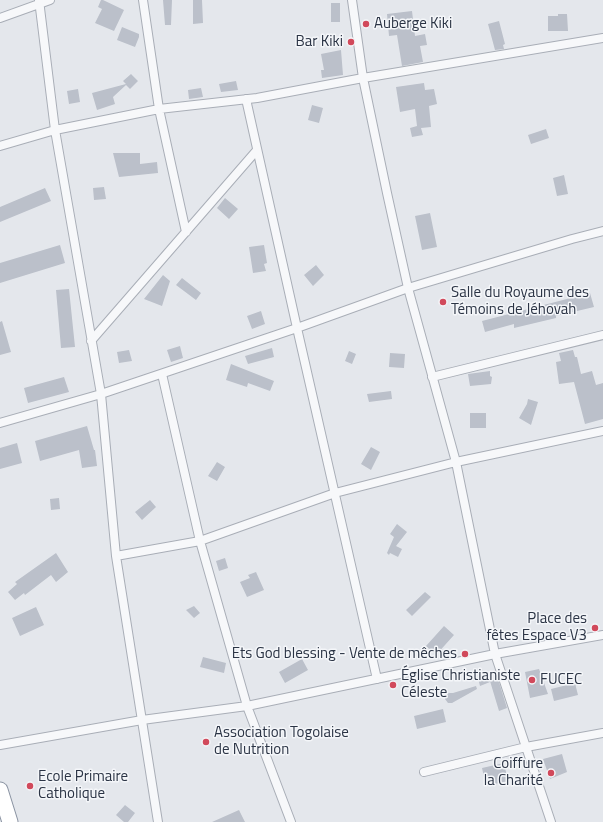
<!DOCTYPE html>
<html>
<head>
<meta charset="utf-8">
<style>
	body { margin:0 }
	canvas { display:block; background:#e4e7ec }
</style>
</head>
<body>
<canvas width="603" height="822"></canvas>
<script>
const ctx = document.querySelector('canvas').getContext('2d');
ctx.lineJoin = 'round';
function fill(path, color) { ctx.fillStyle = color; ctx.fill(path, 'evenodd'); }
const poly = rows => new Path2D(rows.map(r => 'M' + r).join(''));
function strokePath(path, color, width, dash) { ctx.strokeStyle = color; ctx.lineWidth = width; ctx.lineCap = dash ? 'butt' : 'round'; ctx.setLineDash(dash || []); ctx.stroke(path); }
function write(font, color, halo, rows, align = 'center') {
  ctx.font = font + ' "Titillium Web",sans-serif'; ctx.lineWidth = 3; ctx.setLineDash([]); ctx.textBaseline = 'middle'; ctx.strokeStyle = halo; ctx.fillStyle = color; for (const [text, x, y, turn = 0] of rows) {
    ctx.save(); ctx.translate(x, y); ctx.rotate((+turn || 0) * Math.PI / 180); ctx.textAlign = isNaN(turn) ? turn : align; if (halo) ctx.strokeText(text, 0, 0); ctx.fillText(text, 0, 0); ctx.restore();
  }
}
const building = poly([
	[101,0,103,0,124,10,114,31,95,23,102,9,98,7],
	[163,0,172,0,171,25,165,25],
	[193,0,202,0,203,23,193,24],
	[331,3,340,3,340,22,331,22],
	[412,11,415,36,425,34,427,45,420,46,423,62,402,66,397,35,389,36,387,14],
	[558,14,567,14,568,31,548,31,548,16,558,16],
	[499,21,505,44,503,45,504,49,495,50,488,24],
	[122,27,139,34,139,37,135,47,117,40],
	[341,50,343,75,322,78,321,70,324,70,321,54],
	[131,74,138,81,130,89,126,85,113,97,115,104,97,110,92,93,126,84,123,81],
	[236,81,238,90,221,92,219,84],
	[424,83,425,90,434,89,437,104,429,106,431,127,421,128,423,135,412,137,410,128,417,126,415,109,400,112,396,87],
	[201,88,203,97,189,99,188,90],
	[78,89,80,102,69,104,67,91],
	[312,105,323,108,319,123,308,120],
	[546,129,549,138,531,144,528,135],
	[113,153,140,153,140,164,157,162,158,173,119,177],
	[564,175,568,194,557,196,553,178],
	[104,187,106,199,94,200,93,188],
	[45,188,51,201,0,222,0,207],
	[225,198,238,209,229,219,217,208],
	[430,213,437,247,422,250,415,216],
	[60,245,65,263,0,283,0,263],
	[264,245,267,263,264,264,266,271,253,273,249,247],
	[316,265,324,275,313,286,304,275],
	[163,275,170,281,162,306,144,299],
	[182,278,201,293,196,300,176,285],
	[69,289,75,347,61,348,56,290],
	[590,293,594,307,556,316,556,318,514,328,514,324,485,332,482,321],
	[261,311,265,324,252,329,247,316],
	[2,321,11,352,0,355,0,322],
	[180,346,183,358,171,362,167,350],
	[272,348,274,357,248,364,245,356],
	[129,350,132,361,119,363,117,352],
	[573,350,575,357,577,357,581,374,592,371,596,385,603,383,603,419,585,424,574,382,559,384,556,362,561,361,559,353],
	[349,351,356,354,352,364,345,361],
	[390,353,405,354,404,368,389,367],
	[231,364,274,381,270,391,248,383,247,387,226,380],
	[490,371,490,376,492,377,491,384,470,386,468,374],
	[64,377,69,392,28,403,24,388],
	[391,391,392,399,369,402,367,394],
	[528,399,538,402,531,425,519,418,527,404],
	[470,413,486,413,486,428,470,428],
	[87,426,94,450,95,450,97,466,82,468,79,450,40,461,35,441],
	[17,443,22,463,0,469,0,448],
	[371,447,380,452,371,470,361,464],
	[217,462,225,467,217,481,208,476],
	[59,498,60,509,51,510,50,499],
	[150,500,156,507,142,520,135,512],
	[397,524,407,532,396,546,402,549,398,557,390,553,389,555,387,553,394,537,390,534],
	[56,553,68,572,56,582,51,575,25,595,24,593,15,600,8,592,17,584,15,582],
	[225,558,228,568,219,571,216,561],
	[256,572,264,590,247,597,240,582,250,578,248,575],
	[425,592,431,597,412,616,406,610],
	[194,606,200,613,194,618,186,610],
	[36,607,44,625,20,636,12,618],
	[444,626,454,635,436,655,426,646],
	[203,657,226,663,224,673,200,667],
	[302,659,308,670,285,683,279,672],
	[539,669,548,694,530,698,525,672],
	[487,675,490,682,480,686,478,678],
	[498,679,507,708,499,711,490,681],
	[575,683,578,695,554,701,551,689],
	[476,686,477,689,452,703,448,703,445,699,445,696,447,694,449,693,453,693],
	[443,709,446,722,417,729,414,716],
	[562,754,567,772,550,779,543,759],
	[504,763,508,781,486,786,482,768],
	[125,805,135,813,128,822,124,822,116,815],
	[239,810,245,822,212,822]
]);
const street = poly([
	[39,0,55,130,101,394,116,556,158,822],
	[143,0,159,109,186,232],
	[352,0,363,78,387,193,408,288,456,462,495,654,551,822],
	[0,18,50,0],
	[246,99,297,328,377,679],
	[0,146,55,130,159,109,257,98,363,78,603,38],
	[91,341,257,150],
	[162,374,200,541,247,706,291,822],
	[432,377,603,335],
	[0,423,101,394,297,328,408,288,572,239,603,231],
	[116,556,200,541,335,493,456,462,603,431],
	[0,745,142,720,247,706,495,654,603,635],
	[424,772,526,747,603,733]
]);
const highway = poly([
	[0,790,10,822]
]);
const markers = [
	[366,24,4,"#d1495b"],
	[351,42,4,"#d1495b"],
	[443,302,4,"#d1495b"],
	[595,628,4,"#d1495b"],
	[465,654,4,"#d1495b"],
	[532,680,4,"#d1495b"],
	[393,685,4,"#d1495b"],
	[206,742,4,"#d1495b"],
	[551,773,4,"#d1495b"],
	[30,786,4,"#d1495b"]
];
const poiNames = [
	["Auberge Kiki",374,24],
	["Bar Kiki",343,42,"right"],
	["Salle du Royaume des",451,293],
	["Témoins de Jéhovah",451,310],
	["Place des",587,619,"right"],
	["fêtes Espace V3",587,636,"right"],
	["Ets God blessing - Vente de mêches",457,654,"right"],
	["Église Christianiste",401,676],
	["Céleste",401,693],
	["FUCEC",540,680],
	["Association Togolaise",214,733],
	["de Nutrition",214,750],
	["Coiffure",543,764,"right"],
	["la Charité",543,781,"right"],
	["Ecole Primaire",38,777],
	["Catholique",38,794]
];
fill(building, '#bbc0ca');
strokePath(street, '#a9aeb7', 10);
strokePath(highway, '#8b94a3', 17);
strokePath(street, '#f7f8fa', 8);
strokePath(highway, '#fff', 15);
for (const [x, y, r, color] of markers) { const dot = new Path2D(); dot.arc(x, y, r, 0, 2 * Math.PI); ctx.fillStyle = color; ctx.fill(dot); strokePath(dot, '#f4f6f9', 1.5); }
write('15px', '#2b3445', '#f4f6f9', poiNames, 'left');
</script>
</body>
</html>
